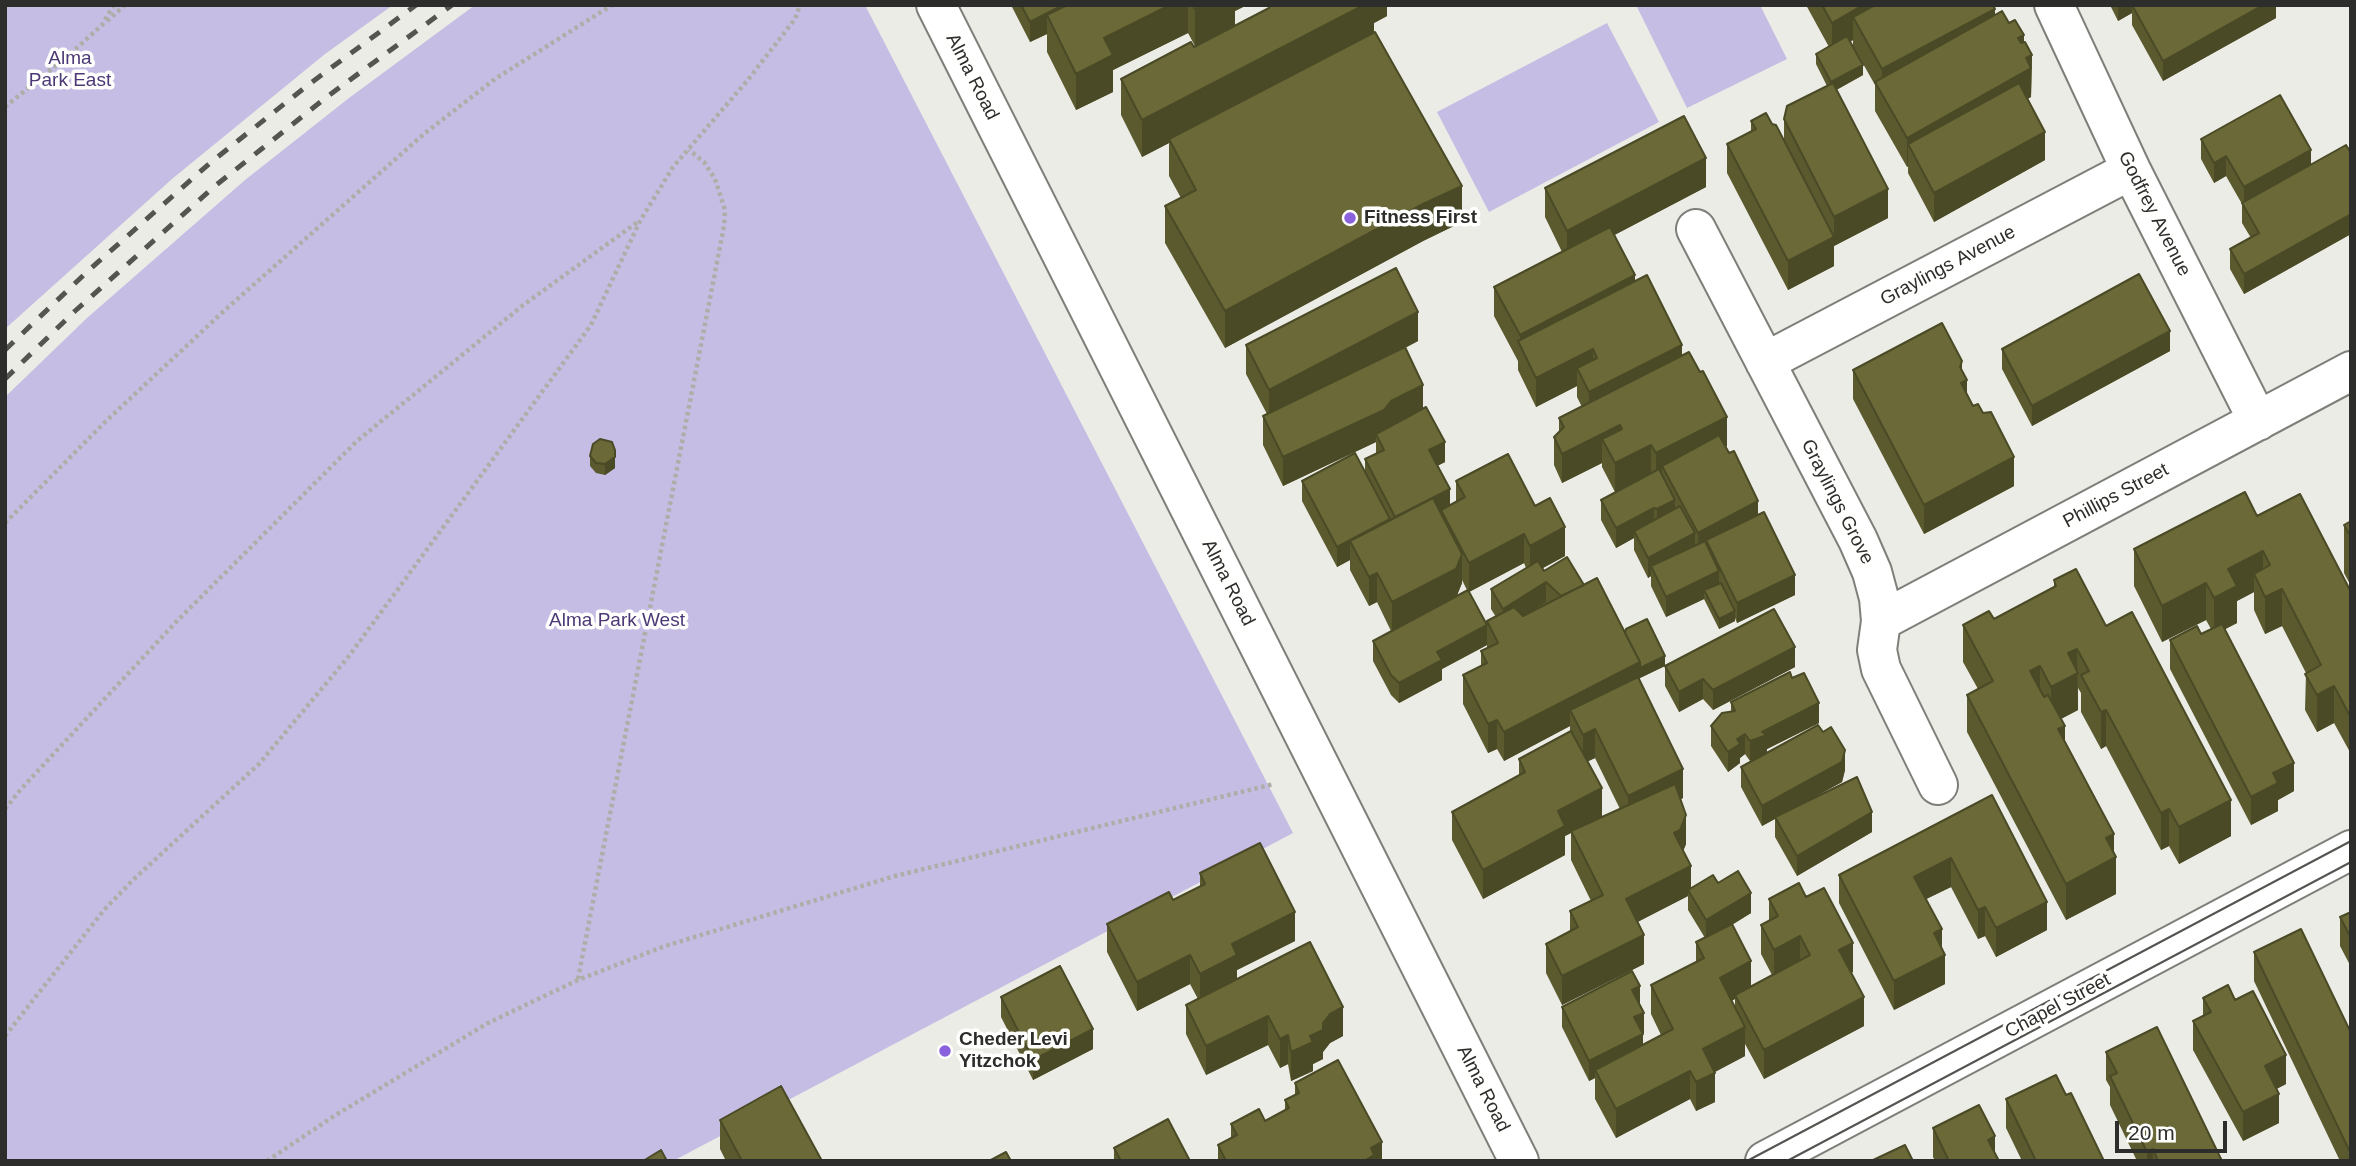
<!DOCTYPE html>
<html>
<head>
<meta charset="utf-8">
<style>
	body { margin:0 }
	#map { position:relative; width:2356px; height:1166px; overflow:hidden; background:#ecece6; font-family:Helvetica,sans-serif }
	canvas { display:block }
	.frame { position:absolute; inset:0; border:7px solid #2d2d2b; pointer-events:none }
	.scale { position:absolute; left:2115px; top:1121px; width:112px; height:32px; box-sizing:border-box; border:4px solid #2d2d2b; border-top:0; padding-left:9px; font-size:21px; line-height:24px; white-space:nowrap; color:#2d2d2b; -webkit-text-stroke:5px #fffffe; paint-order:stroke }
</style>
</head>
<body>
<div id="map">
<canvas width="2356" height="1166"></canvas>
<div class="frame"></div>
<div class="scale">20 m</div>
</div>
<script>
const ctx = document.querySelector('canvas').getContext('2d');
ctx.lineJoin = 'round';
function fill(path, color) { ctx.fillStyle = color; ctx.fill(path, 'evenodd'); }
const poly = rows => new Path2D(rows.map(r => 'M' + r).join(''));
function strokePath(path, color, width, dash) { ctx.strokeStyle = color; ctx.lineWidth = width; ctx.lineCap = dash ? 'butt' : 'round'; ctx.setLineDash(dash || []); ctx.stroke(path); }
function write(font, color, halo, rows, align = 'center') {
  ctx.font = font + ' Helvetica,sans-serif'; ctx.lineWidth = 7; ctx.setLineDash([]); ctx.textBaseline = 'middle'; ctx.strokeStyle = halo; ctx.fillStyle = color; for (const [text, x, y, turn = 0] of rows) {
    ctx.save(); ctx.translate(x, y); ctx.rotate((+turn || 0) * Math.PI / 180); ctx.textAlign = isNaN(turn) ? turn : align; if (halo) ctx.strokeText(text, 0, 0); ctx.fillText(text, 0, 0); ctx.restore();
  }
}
const green = poly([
	[5,5,393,5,325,54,172,179,5,329],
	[475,5,865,5,1293,833,673,1161,5,1161,5,397,87,318,245,180,349,98],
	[1636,5,1760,5,1787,59,1687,108],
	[1607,23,1659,122,1489,212,1437,112]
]);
const path = poly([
	[107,21,125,5],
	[5,107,79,46,102,25,114,5],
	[5,523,105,422,225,310,425,133,495,79,612,5],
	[5,809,21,789,176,622,357,441,522,306,639,221],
	[578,979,724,226,725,210,715,179,704,162,689,150],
	[5,1036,104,910,134,879,259,764,349,656,591,325,640,221,673,167,747,81,795,19,800,5],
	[267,1161,334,1116,488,1023,578,980,665,946,895,876,1274,784]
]);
const street = poly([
	[2054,5,2131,170,2258,421],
	[1696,229,1858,540,1872,572,1879,598,1881,621,1877,650,1881,669,1938,785],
	[1765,362,2131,170],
	[1881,621,2351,371]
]);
const secondary = poly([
	[936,5,1519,1161],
	[1765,1161,2351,850]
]);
const tram = poly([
	[1747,1161,2351,841],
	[1787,1161,2351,862]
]);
const rail = poly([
	[5,350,89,270,210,163,308,85,416,5],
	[5,379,75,311,215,186,328,96,452,5]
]);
const wall = poly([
	[1011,5,1247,5,1235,11,1195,46,1188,33,1113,70,1113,92,1076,110,1047,52,1047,34,1030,42],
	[1387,5,1387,16,1374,23,1374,33,1462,222,1423,241,1225,348,1165,243,1165,206,1181,198,1169,176,1169,143,1142,157,1121,115,1121,79,1194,47,1269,8],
	[1806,5,1993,5,1995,15,2009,23,2032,55,2031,97,2027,99,2045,160,1934,222,1908,173,1908,166,1907,167,1875,111,1875,85,1853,46,1853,40,1850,42,1863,75,1836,90,1888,218,1834,246,1834,266,1788,290,1727,173,1727,144,1751,131,1751,121,1772,124,1784,140,1784,119,1827,86,1816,64,1816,54,1829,47],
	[2110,5,2276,5,2276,18,2163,81,2132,25,2132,13,2118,21],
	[2201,139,2311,165,2351,153,2351,234,2244,294,2230,269,2230,249,2251,238,2242,223,2242,204,2226,176,2214,183,2201,159],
	[1706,187,1614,235,1635,281,1682,355,1727,446,1726,446,1795,595,1737,623,1735,618,1735,621,1719,629,1704,599,1666,617,1651,586,1651,576,1648,578,1634,550,1634,538,1616,548,1601,520,1601,500,1615,492,1602,467,1602,463,1562,483,1554,465,1554,437,1559,431,1559,418,1582,407,1577,397,1577,386,1536,407,1518,370,1518,361,1494,316,1494,287,1562,252,1545,217,1545,188],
	[1418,341,1405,348,1423,408,1445,462,1437,466,1450,505,1456,502,1456,481,1535,506,1565,556,1543,568,1544,571,1584,585,1625,633,1665,666,1640,678,1640,682,1683,798,1681,799,1686,844,1683,851,1691,889,1718,883,1751,913,1732,925,1751,987,1772,975,1761,954,1761,925,1769,920,1769,899,1806,897,1853,972,1851,973,1864,1026,1764,1079,1745,1044,1745,1056,1715,1072,1715,1102,1696,1111,1690,1099,1616,1138,1595,1099,1595,1078,1589,1081,1562,1027,1562,1007,1640,1006,1644,1033,1643,1033,1643,1045,1661,1035,1651,1014,1651,985,1696,962,1696,942,1705,938,1688,910,1688,896,1637,922,1644,964,1562,1005,1546,973,1546,944,1570,931,1570,911,1591,901,1571,860,1571,833,1565,836,1565,855,1483,899,1452,840,1452,812,1519,776,1519,759,1570,732,1570,726,1504,761,1497,749,1488,753,1463,704,1463,675,1481,666,1481,651,1487,648,1487,645,1442,669,1442,680,1399,703,1391,695,1373,661,1373,641,1391,631,1377,602,1369,606,1350,570,1350,560,1337,567,1302,501,1302,481,1365,472,1365,459,1376,454,1376,442,1283,486,1263,445,1263,416,1267,414,1246,374,1246,345],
	[1524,563,1526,568,1491,589,1491,609,1496,617,1487,621,1487,625,1469,592],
	[1462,580,1467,590,1457,595,1462,583],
	[1595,758,1620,809,1602,817,1587,761],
	[1735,999,1735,1008,1731,1001],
	[2002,349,2170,351,2032,426,2002,369],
	[1853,370,1962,371,1967,394,2014,486,1924,534,1853,399],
	[2351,411,2351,464,2349,461,2349,412],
	[590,456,615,468,605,475,596,473,590,466],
	[2257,516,2351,592,2351,754,2334,723,2317,732,2305,710,2306,673,2282,626,2265,634,2254,610,2254,592,2237,601,2237,623,2225,629,2294,791,2278,800,2278,811,2251,825,2170,669,2170,640,2201,634,2211,629,2206,620,2162,642,2134,586,2134,549],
	[2351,521,2351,586,2344,573,2344,525],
	[2054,580,2106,626,2231,836,2179,864,2169,846,2161,850,2106,746,2101,749,2081,712,2081,693,2078,688,2078,710,2061,719,2065,742,2114,852,2116,894,2066,920,1967,732,1967,695,1978,689,1963,662,1963,625,1994,619,2054,588],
	[1665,666,1795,667,1713,710,1703,699,1679,712,1665,686],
	[1731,702,1819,723,1767,749,1767,752,1845,770,1842,782,1805,802,1872,832,1797,876,1775,837,1775,819,1762,826,1741,787,1741,767,1755,759,1750,761,1745,754,1740,758,1740,763,1728,772,1711,746,1711,726,1731,711],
	[1992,795,2047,930,1996,957,1985,936,1978,939,1951,887,1926,899,1942,948,1945,984,1894,1010,1839,903,1839,875],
	[1200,873,1295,941,1237,970,1237,979,1343,1036,1330,1043,1323,1052,1323,1059,1313,1064,1313,1071,1291,1081,1288,1064,1280,1068,1268,1045,1206,1075,1186,1034,1186,1005,1198,999,1190,984,1137,1011,1107,952,1107,924,1173,900,1200,886],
	[2351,912,2351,967,2340,946,2340,917],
	[2254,952,2351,1033,2351,1161,2340,1161,2254,981],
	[1001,997,1093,1049,1033,1080,1001,1017],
	[2203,998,2235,1000,2286,1084,2276,1089,2279,1123,2243,1141,2193,1050,2193,1021,2203,1016],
	[2106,1052,2222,1161,2137,1161,2110,1105,2110,1087,2106,1080],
	[1295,1083,1382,1161,1218,1161,1218,1145,1231,1138,1231,1124,1265,1121,1285,1110,1285,1100,1295,1095],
	[2066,1095,2104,1161,2022,1161,2006,1128,2006,1099],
	[720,1120,822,1161,726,1161,720,1149],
	[1933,1128,1995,1153,1999,1161,1935,1161,1933,1157],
	[1114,1148,1190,1161,1114,1161]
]);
const shadedWall = poly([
	[1063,5,1103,5,1047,15,1047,34,1030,42,1030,22],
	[1170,5,1188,5,1188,33,1113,70,1113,92,1076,110,1076,74,1104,38],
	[1202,5,1247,5,1235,11,1235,25,1195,46,1195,9],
	[1364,5,1387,5,1387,16,1374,23,1374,37,1169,139,1169,143,1142,157,1142,120],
	[1863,5,1914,5,1853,17,1853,40,1832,52,1832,23],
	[2118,5,2132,5,2132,13,2118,21],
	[2263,5,2276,5,2276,18,2163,81,2163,61],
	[1995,9,1995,38,1882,95,1882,69],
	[2024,35,2024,64,2018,38],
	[2032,55,2031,97,1917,161,1908,144,1908,166,1907,167,1907,138],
	[1863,65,1863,75,1831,93,1831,82],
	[2045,132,2045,160,1934,222,1934,193],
	[2311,150,2311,170,2244,207,2244,187],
	[2226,156,2226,176,2214,183,2214,163],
	[1706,158,1706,187,1567,260,1567,231],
	[1462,186,1462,222,1423,241,1225,348,1225,311,1423,204],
	[1888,189,1888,218,1834,246,1834,266,1788,290,1788,261,1834,237,1834,217],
	[2351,214,2351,234,2244,294,2244,274],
	[1635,275,1635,304,1520,345,1520,335],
	[1418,312,1418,341,1269,418,1269,390],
	[2170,331,2170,351,2032,426,2032,406],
	[1682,345,1682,374,1589,421,1589,392],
	[1593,349,1593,378,1577,368,1577,386,1536,407,1536,378],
	[1962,361,1962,382,1967,380,1967,409,1961,412,1960,367],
	[1423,385,1423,414,1376,434,1376,442,1283,486,1283,457,1391,401],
	[1727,417,1727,446,1667,476,1662,466,1662,479,1656,482,1656,453],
	[1620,425,1620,454,1602,439,1602,463,1562,483,1562,454],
	[1445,442,1445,462,1429,470,1429,450],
	[1651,445,1651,473,1615,492,1615,463],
	[615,450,615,468,605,475,605,464],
	[2014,457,2014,486,1924,534,1924,505],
	[1450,489,1450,509,1441,510,1441,514,1395,517],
	[1675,500,1675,520,1657,529,1657,509],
	[1758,501,1758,521,1706,540,1706,549,1698,553,1698,533],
	[1654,508,1654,528,1634,531,1634,538,1616,548,1616,528],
	[1390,519,1390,539,1350,541,1350,560,1337,567,1337,547],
	[1565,527,1565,556,1530,575,1530,546],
	[1695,533,1695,553,1651,566,1651,576,1648,578,1648,558],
	[1524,534,1524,563,1469,592,1469,563],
	[2263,551,2263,587,2254,574,2254,592,2237,601,2237,623,2214,635,2214,598,2228,569],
	[1462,554,1462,583,1456,598,1392,631,1392,602],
	[1719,571,1719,591,1704,590,1704,599,1666,617,1666,597],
	[1377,573,1377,602,1369,606,1369,577],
	[1795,575,1795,595,1737,623,1737,603],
	[1546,582,1546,602,1503,629,1503,609],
	[2206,583,2206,620,2162,642,2162,606],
	[2282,589,2282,626,2265,634,2265,597],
	[1735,611,1735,621,1719,629,1719,619],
	[1487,625,1487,645,1442,669,1442,680,1399,703,1399,683,1437,652],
	[1795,647,1795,667,1713,710,1713,690],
	[2077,649,2078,710,2051,724,2051,687,2068,653],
	[1665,656,1665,666,1640,678,1640,691,1570,710,1570,726,1504,761,1504,732,1640,662],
	[2040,666,2040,703,2030,671],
	[1703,679,1703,699,1679,712,1679,692],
	[2334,686,2334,723,2317,732,2317,695],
	[1819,703,1819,723,1767,749,1767,755,1750,761,1750,741,1762,732],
	[2106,710,2106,746,2101,749,2101,712],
	[1497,720,1497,749,1488,753,1488,724],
	[2065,726,2065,762,2058,729],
	[1595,729,1595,758,1583,764,1583,735],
	[1745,734,1745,754,1740,758,1740,763,1728,772,1728,752,1737,739],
	[1845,750,1845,770,1842,782,1762,826,1762,806],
	[2294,763,2294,791,2278,800,2278,811,2251,825,2251,797,2273,773],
	[1683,769,1683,798,1628,825,1628,796],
	[1602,788,1602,817,1565,836,1565,855,1483,899,1483,870,1558,811],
	[2231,800,2231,836,2179,864,2179,827],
	[2169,809,2169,846,2161,850,2161,813],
	[1872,812,1872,832,1797,876,1797,856],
	[1686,815,1686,844,1680,859,1674,833],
	[2114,834,2114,858,2116,857,2116,894,2066,920,2066,884,2106,838],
	[1951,858,1951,887,1914,905,1914,877],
	[1691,866,1691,895,1688,890,1688,896,1626,928,1626,899],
	[1751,893,1751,913,1706,940,1706,920],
	[2047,902,2047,930,1996,957,1996,928],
	[1985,907,1985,936,1978,939,1978,910],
	[1295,912,1295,941,1237,970,1237,984,1200,1003,1200,974,1232,944],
	[1942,929,1942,957,1945,955,1945,984,1894,1010,1894,981,1934,933],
	[1644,935,1644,964,1562,1005,1562,976],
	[1800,936,1800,965,1774,979,1774,950],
	[1853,943,1853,972,1839,979,1839,950],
	[1190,955,1190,984,1137,1011,1137,982],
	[1751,961,1751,990,1735,995,1735,999,1720,1007,1720,978],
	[1640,986,1640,1006,1632,990],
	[1864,997,1864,1026,1764,1079,1764,1050],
	[1343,1007,1343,1036,1330,1043,1323,1052,1323,1023,1330,1014],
	[1644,1013,1644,1033,1634,1037,1634,1017],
	[1268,1016,1268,1045,1206,1075,1206,1046],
	[1745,1027,1745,1056,1703,1078,1703,1049],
	[1093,1029,1093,1049,1033,1080,1033,1060],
	[1323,1030,1323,1059,1313,1064,1313,1071,1291,1081,1291,1052,1310,1036],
	[1643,1034,1643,1054,1595,1070,1595,1078,1589,1081,1589,1061],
	[1288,1035,1288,1064,1280,1068,1280,1039],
	[2286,1055,2286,1084,2265,1095,2265,1066],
	[1690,1071,1690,1099,1616,1138,1616,1109],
	[1715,1073,1715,1102,1696,1111,1696,1082],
	[2279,1094,2279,1123,2243,1141,2243,1112],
	[1995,1136,1995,1161,1988,1140],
	[1382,1142,1382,1161,1364,1161,1371,1148],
	[2153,1149,2153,1161,2147,1161,2147,1152]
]);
const building = poly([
	[1021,5,1063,5,1030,22,1021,5],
	[1067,5,1170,5,1104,38,1113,55,1076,74,1047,15,1067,5],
	[1192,5,1202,5,1195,9,1192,5],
	[1270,5,1364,5,1142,120,1121,79,1191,42,1194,47,1269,8,1270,5],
	[1822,5,1863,5,1832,23,1822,5],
	[1875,5,1993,5,1995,9,1882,69,1853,17,1875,5],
	[2132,5,2263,5,2163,61,2132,5],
	[2002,11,2009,23,2015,20,2024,35,2018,38,2021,43,2025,42,2032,55,2026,58,2031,68,1907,138,1875,82,2002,11],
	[1375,32,1462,186,1423,204,1225,311,1165,206,1196,190,1169,139,1375,32],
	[1847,36,1863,65,1831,82,1816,54,1847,36],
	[1833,83,1888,189,1834,217,1784,119,1787,106,1833,83],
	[2019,83,2045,132,1934,193,1908,144,2019,83],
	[2280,95,2311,150,2244,187,2226,156,2214,163,2201,139,2280,95],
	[1766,113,1772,124,1776,125,1834,237,1788,261,1727,144,1756,129,1751,121,1766,113],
	[1684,116,1706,158,1567,231,1545,188,1684,116],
	[2346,145,2351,153,2351,214,2244,274,2230,249,2259,233,2242,203,2346,145],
	[1610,227,1635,275,1520,335,1494,287,1610,227],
	[1396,268,1418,312,1269,390,1246,345,1396,268],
	[2139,274,2170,331,2032,406,2002,349,2139,274],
	[1647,275,1682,345,1589,392,1577,368,1597,358,1593,349,1536,378,1518,341,1647,275],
	[1942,323,1962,361,1960,367,1967,380,1961,383,1973,406,1978,404,1983,413,1991,412,2014,457,1924,505,1853,370,1942,323],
	[1405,347,1423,385,1391,401,1384,410,1283,457,1263,416,1405,347],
	[1689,352,1700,372,1703,371,1727,417,1656,453,1651,445,1615,463,1602,439,1622,429,1620,425,1562,454,1554,437,1564,427,1559,418,1689,352],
	[1426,407,1445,442,1429,450,1450,489,1395,517,1365,459,1384,450,1376,434,1426,407],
	[1719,435,1729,453,1734,451,1758,501,1698,533,1662,466,1719,435],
	[600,439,612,442,615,450,615,457,605,464,596,463,590,456,593,444,600,439],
	[1355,453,1390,519,1337,547,1302,481,1355,453],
	[1508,454,1535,506,1550,498,1565,527,1530,546,1524,534,1469,563,1441,510,1465,497,1456,481,1508,454],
	[1659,469,1675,500,1657,509,1654,508,1616,528,1601,500,1659,469],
	[2245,492,2257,516,2300,494,2351,592,2351,718,2334,686,2317,695,2305,674,2321,665,2282,589,2265,597,2254,574,2270,565,2263,551,2228,569,2237,586,2214,598,2206,583,2162,606,2134,549,2245,492],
	[1433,498,1462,554,1456,569,1392,602,1377,573,1369,577,1350,541,1433,498],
	[1680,506,1695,533,1648,558,1634,531,1680,506],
	[1764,512,1795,575,1737,603,1706,540,1764,512],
	[2351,521,2351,537,2344,525,2351,521],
	[1705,541,1719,571,1666,597,1651,566,1705,541],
	[1567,557,1584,585,1561,596,1546,582,1503,609,1491,589,1538,561,1544,571,1567,557],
	[2076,569,2106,626,2132,612,2231,800,2179,827,2169,809,2161,813,2106,710,2101,712,2081,675,2089,671,2077,649,2068,653,2078,673,2051,687,2040,666,2030,671,2044,697,2048,695,2065,726,2058,729,2114,834,2106,838,2116,857,2066,884,1967,695,1993,681,1963,625,1989,611,1994,619,2056,586,2054,580,2076,569],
	[1597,578,1640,662,1504,732,1497,720,1488,724,1463,675,1487,663,1481,651,1498,643,1487,621,1514,607,1523,616,1597,578],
	[1721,583,1735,611,1719,619,1704,590,1721,583],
	[1468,590,1487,625,1437,652,1442,660,1399,683,1391,675,1373,641,1468,590],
	[1774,609,1795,647,1713,690,1703,679,1679,692,1665,666,1774,609],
	[1647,619,1665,656,1640,668,1640,662,1625,633,1626,629,1647,619],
	[2222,624,2294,763,2273,773,2278,783,2251,797,2170,640,2197,626,2201,634,2222,624],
	[1790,672,1792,678,1804,673,1819,703,1762,732,1767,735,1750,741,1745,734,1737,739,1740,744,1728,752,1711,726,1722,713,1735,711,1731,702,1790,672],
	[1638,677,1683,769,1628,796,1595,729,1583,735,1570,710,1638,677],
	[1818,725,1823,732,1831,727,1845,750,1842,762,1762,806,1741,767,1818,725],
	[1571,731,1602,788,1558,811,1565,826,1483,870,1452,812,1525,772,1519,759,1571,731],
	[1857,777,1872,812,1797,856,1775,817,1857,777],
	[1675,784,1686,815,1680,830,1674,833,1691,866,1626,899,1644,935,1562,976,1546,944,1578,927,1570,911,1603,895,1571,831,1675,784],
	[1992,795,2047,902,1996,928,1985,907,1978,910,1951,858,1914,877,1942,929,1934,933,1945,955,1894,981,1839,875,1992,795],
	[1260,843,1295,912,1232,944,1237,955,1200,974,1190,955,1137,982,1107,924,1169,892,1173,900,1205,884,1200,873,1260,843],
	[1738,871,1751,893,1706,920,1688,890,1713,875,1718,883,1738,871],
	[1799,883,1806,897,1824,888,1853,943,1839,950,1864,997,1764,1050,1735,995,1810,955,1800,936,1774,950,1761,925,1778,916,1769,899,1799,883],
	[2351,912,2351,938,2340,917,2351,912],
	[1732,924,1751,961,1720,978,1745,1027,1703,1049,1715,1073,1696,1082,1690,1071,1616,1109,1595,1070,1673,1029,1651,985,1704,958,1696,942,1732,924],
	[2301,929,2351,1033,2351,1154,2254,952,2301,929],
	[1310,942,1343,1007,1330,1014,1323,1023,1323,1030,1310,1036,1313,1042,1291,1052,1288,1035,1280,1039,1268,1016,1206,1046,1186,1005,1310,942],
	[1060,966,1093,1029,1033,1060,1001,997,1060,966],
	[1632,971,1640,986,1632,990,1644,1013,1634,1017,1643,1034,1589,1061,1562,1007,1632,971],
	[2228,985,2235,1000,2253,991,2286,1055,2265,1066,2279,1094,2243,1112,2193,1021,2211,1012,2203,998,2228,985],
	[2157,1027,2222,1161,2158,1161,2153,1149,2147,1152,2110,1076,2117,1073,2106,1052,2157,1027],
	[1338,1060,1382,1142,1371,1148,1374,1155,1364,1161,1226,1161,1218,1145,1237,1135,1231,1124,1259,1109,1265,1121,1289,1108,1285,1100,1299,1093,1295,1083,1338,1060],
	[2056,1075,2066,1095,2071,1093,2104,1161,2036,1161,2006,1099,2056,1075],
	[781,1086,822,1161,742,1161,720,1120,781,1086],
	[1979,1105,1995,1136,1988,1140,1999,1161,1949,1161,1933,1128,1979,1105],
	[1168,1119,1190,1161,1121,1161,1114,1148,1168,1119],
	[1905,1145,1913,1161,1871,1161,1905,1145],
	[661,1150,667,1161,643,1161,661,1150],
	[1006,1152,1011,1161,989,1161,1006,1152]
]);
const markers = [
	[1350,218,7,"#8a62dd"],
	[945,1051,7,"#8a62dd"]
];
const parkNames = [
	["Alma",70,59],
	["Park East",70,81],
	["Alma Park West",617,621]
];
const streetNames = [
	["Alma Road",972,77,63],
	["Godfrey Avenue",2154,214,63],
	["Graylings Avenue",1948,266,-28],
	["Phillips Street",2116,496,-28],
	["Graylings Grove",1837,502,63],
	["Alma Road",1228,583,63],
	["Chapel Street",2058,1006,-28],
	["Alma Road",1483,1089,63]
];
const poiNames = [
	["Fitness First",1364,218],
	["Cheder Levi",959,1040],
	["Yitzchok",959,1062]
];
fill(green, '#c5bde3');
strokePath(street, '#7e7f79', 42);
strokePath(secondary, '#7e7f79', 42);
strokePath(path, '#aeaea9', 4.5, [3.5, 3.5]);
strokePath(street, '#fff', 38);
strokePath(secondary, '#fff', 38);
strokePath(tram, '#545451', 2);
strokePath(rail, '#545451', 5, [12, 12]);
fill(wall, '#5b5a2f');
fill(shadedWall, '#4a4a26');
fill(building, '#6a6937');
strokePath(building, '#4a4a26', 2);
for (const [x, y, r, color] of markers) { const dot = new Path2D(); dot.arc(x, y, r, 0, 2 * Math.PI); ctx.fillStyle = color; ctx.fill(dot); strokePath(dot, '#fffffe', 2.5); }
write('19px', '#4c3976', '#fffffe', parkNames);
write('19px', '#2d2d2b', '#fffffe', streetNames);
write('bold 19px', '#2d2d2b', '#fffffe', poiNames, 'left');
</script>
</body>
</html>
